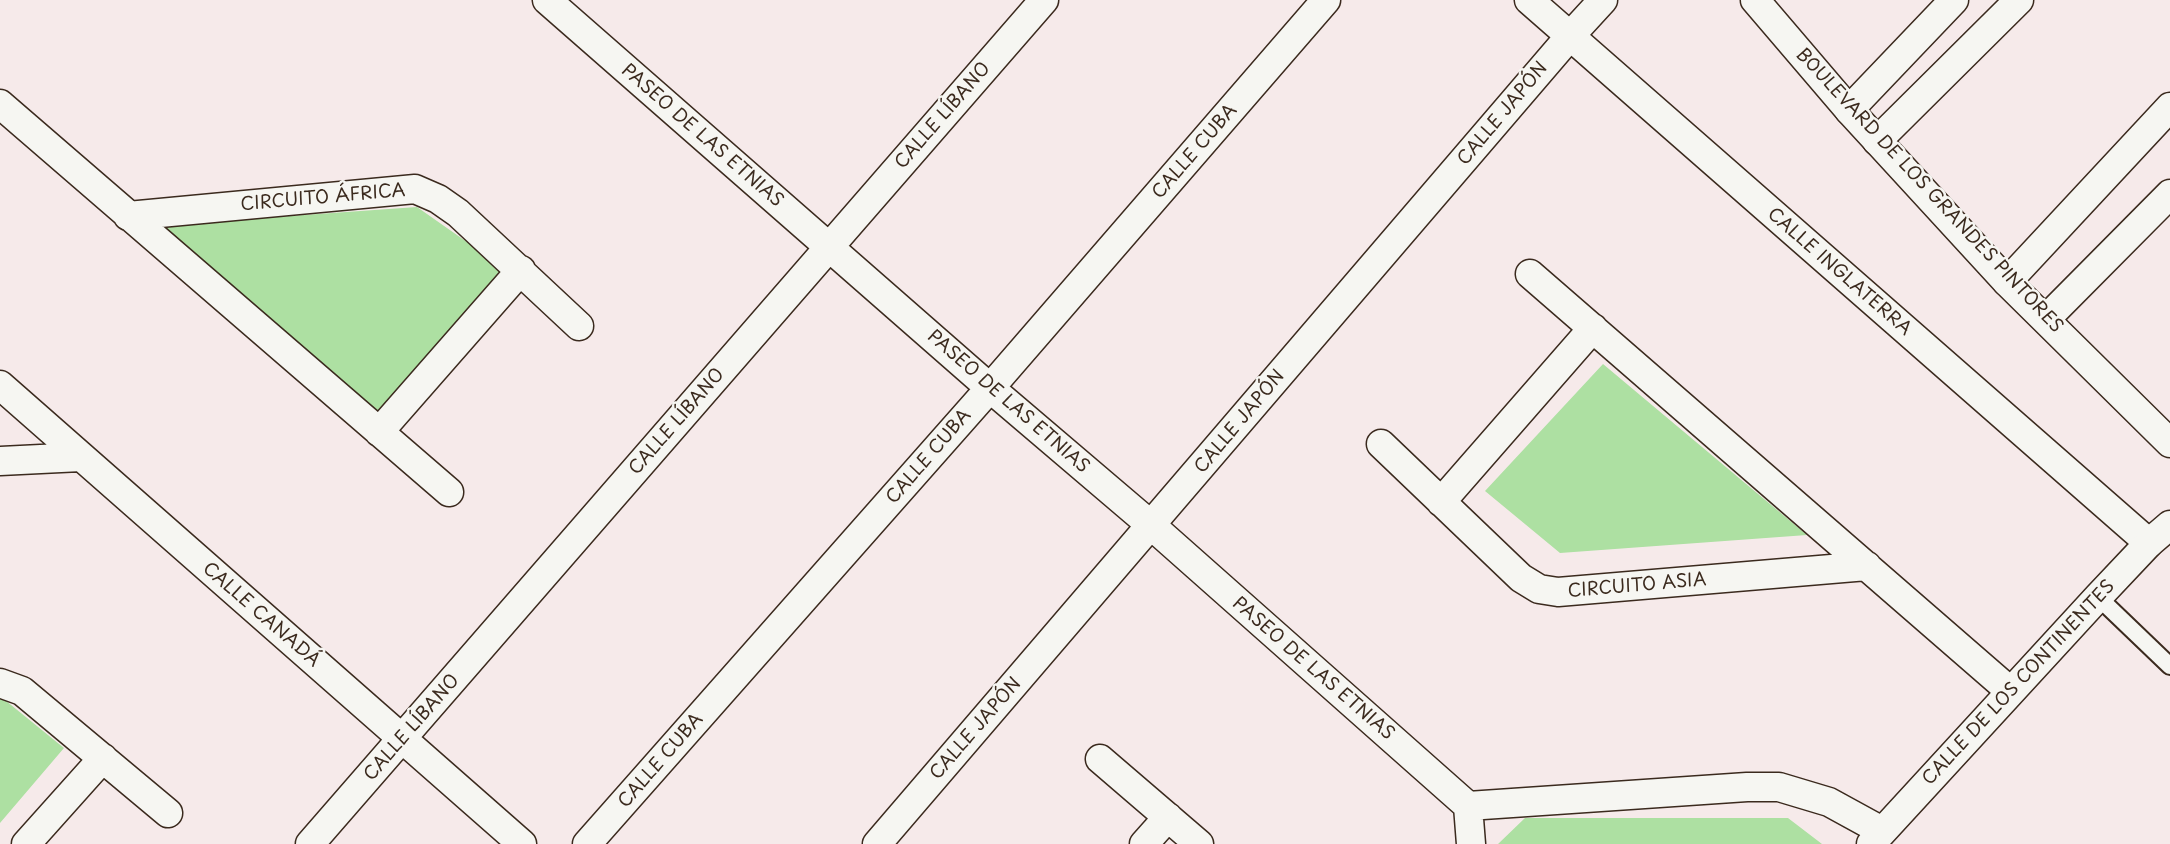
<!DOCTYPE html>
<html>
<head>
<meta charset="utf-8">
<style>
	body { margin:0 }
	canvas { display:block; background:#f6eaea }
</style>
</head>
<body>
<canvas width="2170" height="844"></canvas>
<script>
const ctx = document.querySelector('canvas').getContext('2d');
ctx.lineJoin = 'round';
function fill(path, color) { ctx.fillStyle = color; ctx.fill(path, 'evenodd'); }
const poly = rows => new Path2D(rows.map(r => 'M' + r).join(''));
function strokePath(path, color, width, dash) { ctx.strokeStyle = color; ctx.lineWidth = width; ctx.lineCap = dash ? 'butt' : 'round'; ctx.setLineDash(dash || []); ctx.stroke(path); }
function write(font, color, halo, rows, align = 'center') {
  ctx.font = font + ' "Playpen Sans",sans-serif'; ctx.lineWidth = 5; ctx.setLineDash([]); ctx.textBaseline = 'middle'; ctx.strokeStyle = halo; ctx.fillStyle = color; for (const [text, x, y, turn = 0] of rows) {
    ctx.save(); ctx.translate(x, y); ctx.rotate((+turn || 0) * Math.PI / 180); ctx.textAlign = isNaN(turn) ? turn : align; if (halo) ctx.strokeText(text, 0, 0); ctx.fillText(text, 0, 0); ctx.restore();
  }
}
const green = poly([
	[417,207,504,268,379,420,162,225],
	[1603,364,1807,535,1560,553,1485,491],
	[0,696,64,748,0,823],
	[1525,818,1788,818,1822,844,1498,844]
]);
const lane = poly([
	[2098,597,2170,666]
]);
const street = poly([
	[547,0,990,388,1152,526,1468,806,1471,844],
	[1529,0,2149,543],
	[0,104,449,492],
	[1849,110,1954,0],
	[1877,141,2019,0],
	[128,216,415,189,438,199,458,213,579,326],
	[1530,274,2010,691],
	[2007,282,2170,107],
	[2046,319,2170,194],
	[0,385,522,844],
	[379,432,521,270],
	[1381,444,1521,578,1539,589,1558,592,1867,566],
	[0,461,81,457],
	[1441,502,1593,328],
	[0,683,22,691,168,813],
	[1100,759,1199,844],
	[1468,806,1747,787,1779,787,1829,802,1882,831],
	[26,844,103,758],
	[310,844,1044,0],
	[587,844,990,388,1326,0],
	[877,844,1570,36,1603,0],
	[1144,844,1168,817]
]);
const secondary = poly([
	[1755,0,1849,110,2007,282,2170,443],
	[1871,844,2098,597,2149,543,2170,525]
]);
const streetNames = [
	["CALLE JAPÓN",1503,114,-50],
	["CALLE LÍBANO",943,116,-49],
	["PASEO DE LAS ETNIAS",702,136,41],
	["CALLE CUBA",1195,152,-49],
	["BOULEVARD DE LOS GRANDES PINTORES",1929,191,47],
	["CIRCUITO ÁFRICA",323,198,-5],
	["CALLE INGLATERRA",1839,272,41],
	["PASEO DE LAS ETNIAS",1008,402,41],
	["CALLE LÍBANO",677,422,-49],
	["CALLE JAPÓN",1240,422,-50],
	["CALLE CUBA",929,457,-49],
	["CIRCUITO ASIA",1637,586,-5],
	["CALLE CANADÁ",261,615,41],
	["PASEO DE LAS ETNIAS",1313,669,41],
	["CALLE DE LOS CONTINENTES",2019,683,-47],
	["CALLE LÍBANO",412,728,-49],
	["CALLE JAPÓN",976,729,-49],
	["CALLE CUBA",661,761,-49]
];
fill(green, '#ade0a2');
strokePath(lane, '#3b2a1e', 20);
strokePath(street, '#3b2a1e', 31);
strokePath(secondary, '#3b2a1e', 31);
strokePath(lane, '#f6f6f2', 16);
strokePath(street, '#f6f6f2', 28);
strokePath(secondary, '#f6f6f2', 28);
write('18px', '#3b2a1e', '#f6f6f2', streetNames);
</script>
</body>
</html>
